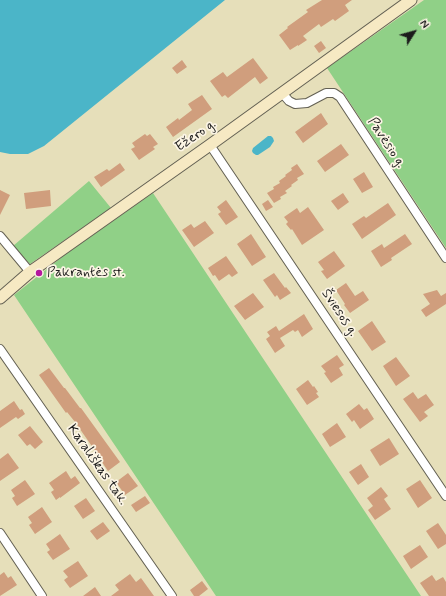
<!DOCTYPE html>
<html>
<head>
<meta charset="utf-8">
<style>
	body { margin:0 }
	#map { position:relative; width:446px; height:596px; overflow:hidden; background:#e6dfba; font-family:Mynerve,sans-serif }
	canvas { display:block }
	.north { position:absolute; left:394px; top:12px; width:40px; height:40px; -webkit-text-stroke:3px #fcf5e5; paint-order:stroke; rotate:53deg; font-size:11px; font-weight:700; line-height:16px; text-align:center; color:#1c1c1c }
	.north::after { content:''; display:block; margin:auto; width:14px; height:18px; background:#1c1c1c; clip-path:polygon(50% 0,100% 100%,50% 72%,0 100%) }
</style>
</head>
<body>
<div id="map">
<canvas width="446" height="596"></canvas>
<div class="north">N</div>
</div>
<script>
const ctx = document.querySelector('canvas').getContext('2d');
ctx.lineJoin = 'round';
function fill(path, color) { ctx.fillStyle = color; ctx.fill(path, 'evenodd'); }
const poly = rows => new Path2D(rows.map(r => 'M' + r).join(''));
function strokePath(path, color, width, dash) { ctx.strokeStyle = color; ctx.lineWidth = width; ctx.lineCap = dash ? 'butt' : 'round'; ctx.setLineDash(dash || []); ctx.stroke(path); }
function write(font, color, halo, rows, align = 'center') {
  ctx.font = font + ' Mynerve,sans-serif'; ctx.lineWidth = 3.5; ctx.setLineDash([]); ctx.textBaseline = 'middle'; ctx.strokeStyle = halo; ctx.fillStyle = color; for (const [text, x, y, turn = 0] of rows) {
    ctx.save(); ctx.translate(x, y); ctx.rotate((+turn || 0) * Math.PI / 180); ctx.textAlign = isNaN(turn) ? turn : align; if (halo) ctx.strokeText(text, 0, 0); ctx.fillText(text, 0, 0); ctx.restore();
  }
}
const green = poly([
	[424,0,446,0,446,248,327,68],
	[89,181,111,208,30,264,13,246],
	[153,193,421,596,216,596,14,295,67,253]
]);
const water = poly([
	[0,0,225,0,44,146,28,154,10,154,0,152],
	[268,136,271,136,273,138,274,141,270,147,258,155,256,155,253,153,252,151,253,148]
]);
const building = poly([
	[322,0,352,0,345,5,349,11,335,21,333,19,321,27,319,24,303,36,307,40,298,46,298,45,290,50,279,35,288,28,287,27,308,12,306,10],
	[321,41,326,48,319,53,314,46],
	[253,58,268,78,260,84,255,77,228,98,225,95,222,97,210,81,223,72,227,77],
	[182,60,187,67,177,74,172,68],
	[202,95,212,109,173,137,166,127,178,118,179,120,192,110,188,104],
	[321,113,328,124,303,143,295,132],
	[145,134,147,136,150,134,158,144,153,147,155,149,139,160,131,149,135,147,132,143],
	[341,144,349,155,325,172,317,161],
	[120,163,125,170,101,187,94,177,107,169,109,171],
	[297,164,304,174,297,178,298,180,291,185,292,186,285,191,287,193,280,197,281,199,274,203,267,193,274,189,273,187,280,183,279,181,286,176,285,175,292,170,291,168],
	[364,172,373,187,362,193,353,179],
	[0,190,10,195,0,215],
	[50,190,51,206,26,209,24,193],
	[343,193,349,202,338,210,331,201],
	[226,200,238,217,226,225,218,214,221,212,217,207],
	[268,200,273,207,266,211,262,204],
	[388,203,396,215,362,239,352,224,364,216,366,218],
	[308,207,324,230,302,245,292,229,291,230,286,224,288,222,284,217,297,208,300,213],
	[205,221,214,233,194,247,182,230,191,224,194,228],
	[251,234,266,257,252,266,237,244],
	[405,234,412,244,391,258,392,260,381,267,371,251,382,244,384,248],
	[334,251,345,266,327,279,321,271,324,270,318,262],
	[226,256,238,273,232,277,229,274,219,281,215,275,213,276,208,268],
	[274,273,285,288,286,287,291,293,280,300,277,295,275,297,263,280],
	[346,283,355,296,363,291,369,300,350,313,344,305,345,304,336,290],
	[437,290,441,296,446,293,446,304,426,317,421,310,430,304,423,294],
	[253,293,264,307,245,320,234,306],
	[304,314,313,329,302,337,298,330,295,332,293,330,280,338,285,346,275,353,266,339,270,336,267,332,276,326,279,331],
	[372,321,386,342,372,351,358,331],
	[337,355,344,365,339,368,343,375,331,383,324,373,326,372,321,366],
	[396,357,410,376,396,386,383,366],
	[49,368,64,388,65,388,80,408,81,408,120,462,108,471,102,462,103,462,75,422,67,412,66,413,39,375],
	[308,380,313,387,314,386,318,392,316,393,319,397,307,405,296,389],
	[413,392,418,399,426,394,434,405,424,412,428,416,420,422,403,399],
	[14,401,20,410,22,409,25,414,18,419,16,417,0,428,0,411],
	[359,404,364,410,367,408,374,419,360,429,354,420,352,422,346,414],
	[337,423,346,437,330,447,322,434],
	[30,426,43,442,35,449,30,444,27,446,18,435],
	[389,438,399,454,380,466,370,450],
	[8,453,19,468,0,481,0,459],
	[361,464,369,477,358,485,349,472],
	[66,471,71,479,75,476,80,483,60,498,60,497,56,500,51,492,54,490,49,483],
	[128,473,138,486,125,495,116,482],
	[25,480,35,494,17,506,12,498,15,496,11,490],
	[420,480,432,498,418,508,406,489],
	[381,487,388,496,384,499,391,509,375,520,368,510,373,506,367,498],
	[145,496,150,503,136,512,131,505],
	[86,498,95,511,83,519,74,506],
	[42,507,52,522,35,534,29,525,32,523,28,517],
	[103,522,110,531,97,540,90,531],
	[438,523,446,535,446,544,438,549,426,531],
	[60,534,70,549,53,560,47,552,50,550,46,544],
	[420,545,428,557,411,569,403,556],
	[78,561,88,576,70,588,64,580,68,577,63,571],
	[4,572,8,578,11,576,17,585,0,596,0,575],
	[130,574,136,582,141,578,154,596,111,596,119,590,115,585],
	[432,575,436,581,443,577,446,582,446,596,429,596,420,583],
	[202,581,208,589,199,596,194,596,190,590],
	[95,587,101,596,83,596]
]);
const minor = poly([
	[282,93,289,101,295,104,307,103,326,93,334,93,340,97,446,258],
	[210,145,446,496],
	[0,236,30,272],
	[0,349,172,596],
	[0,533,42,596]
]);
const secondary = poly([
	[0,298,30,272,43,263,210,145,411,0]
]);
const markers = [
	[39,273,4,"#b5179e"]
];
const streetNames = [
	["Ežero g.",196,136,-35],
	["Pavėsio g.",386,143,57],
	["Šviesos g.",339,313,56],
	["Karališkas tak.",97,465,55]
];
const poiNames = [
	["Pakrantės st.",47,273]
];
fill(green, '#90d087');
fill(water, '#4bb5c8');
fill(building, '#d09e7d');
strokePath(minor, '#636053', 10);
strokePath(secondary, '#636053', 13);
strokePath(minor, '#fff', 8);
strokePath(secondary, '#f6e9c3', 11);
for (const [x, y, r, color] of markers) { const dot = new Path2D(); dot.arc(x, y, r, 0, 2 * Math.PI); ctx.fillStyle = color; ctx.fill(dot); strokePath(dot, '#fcf5e5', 1.5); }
write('14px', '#1c1c1c', '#fcf5e5', streetNames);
write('14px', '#1c1c1c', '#fcf5e5', poiNames, 'left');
</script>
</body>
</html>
